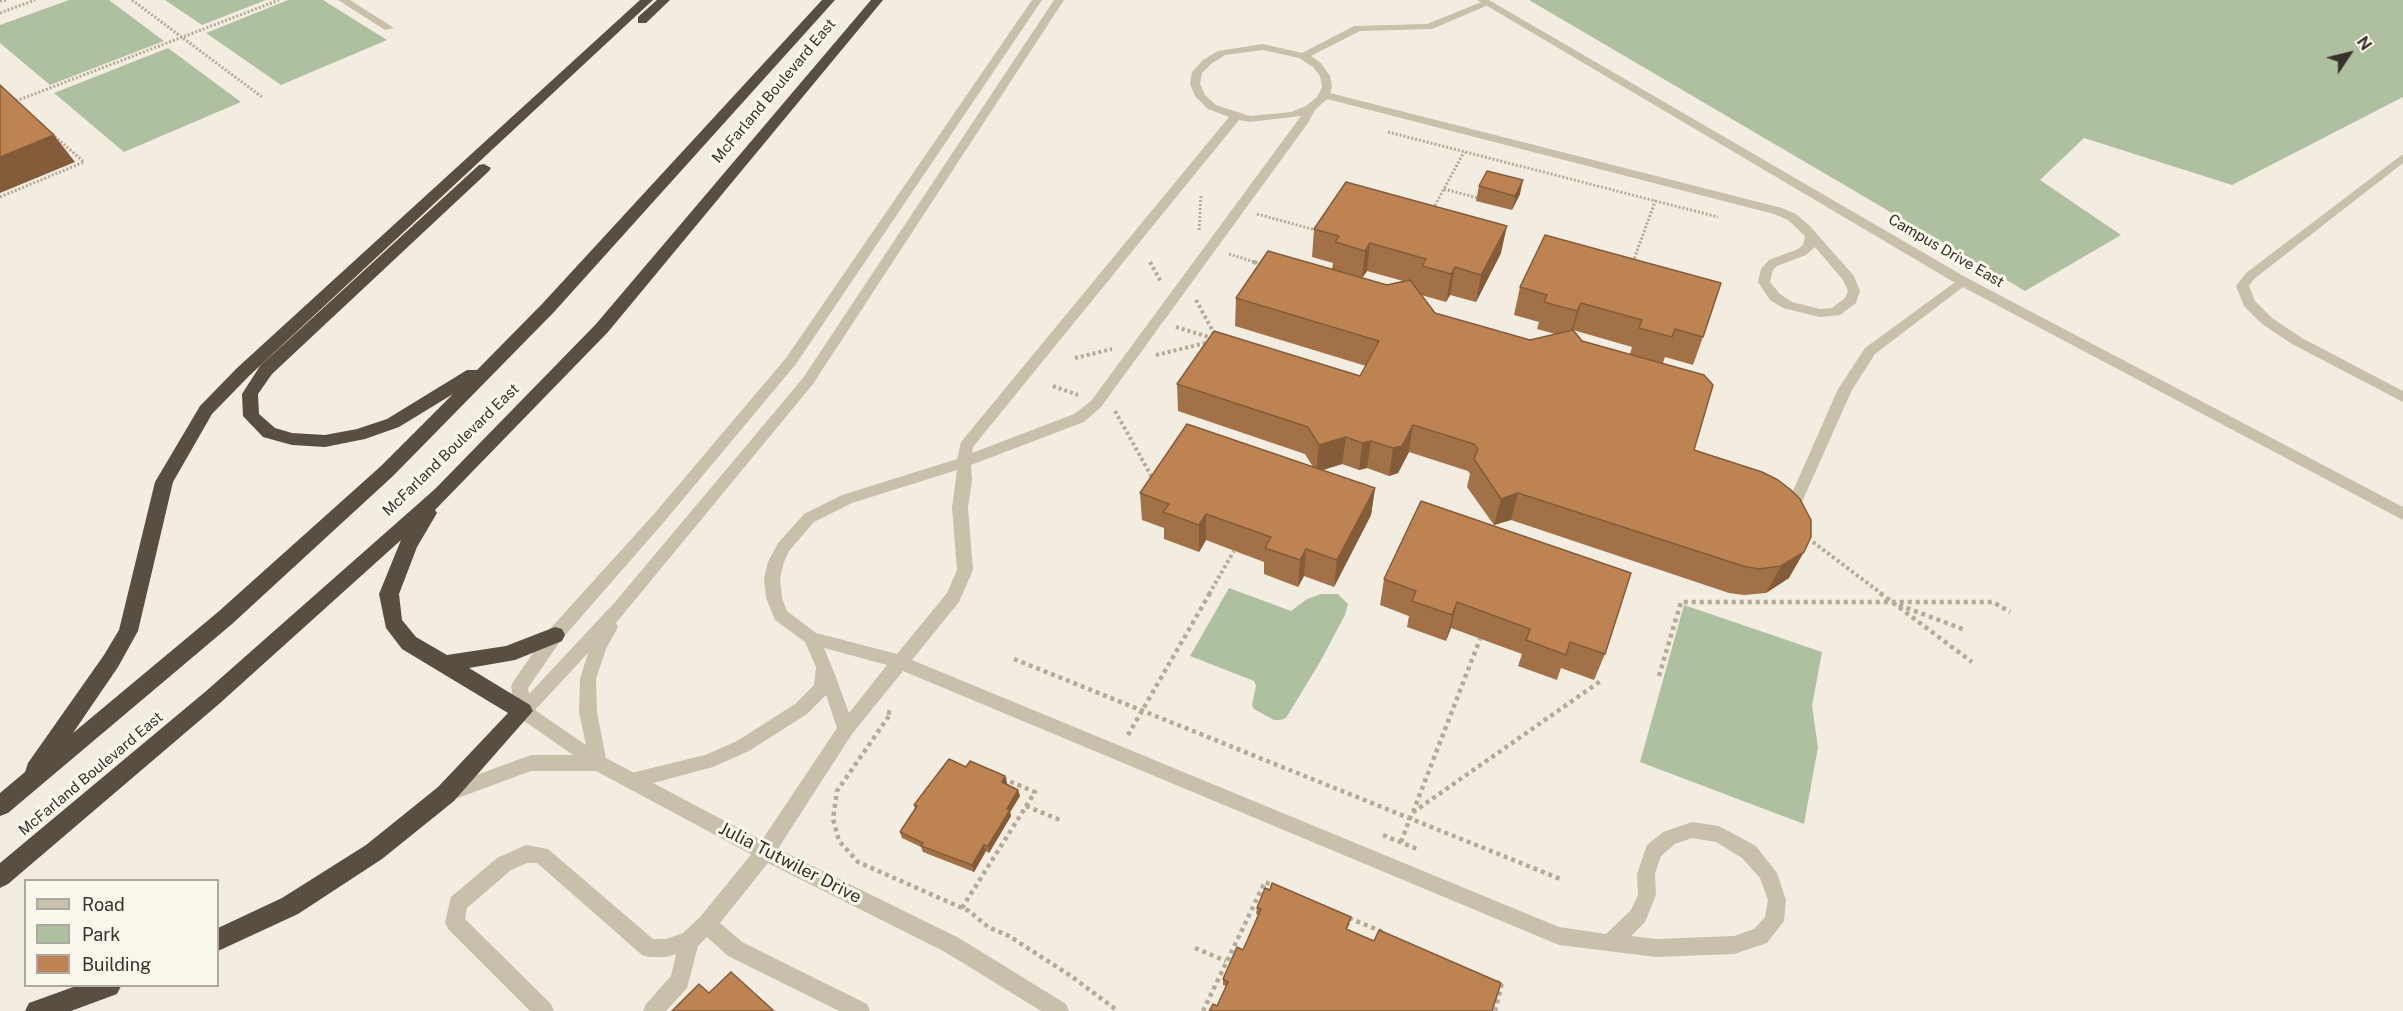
<!DOCTYPE html>
<html>
<head>
<meta charset="utf-8">
<style>
	body { margin:0 }
	#map { position:relative; width:2403px; height:1011px; overflow:hidden; background:#f2ede0; font-family:"Public Sans",sans-serif }
	canvas { display:block }
	.legend { position:absolute; left:24px; top:879px; width:195px; height:108px; box-sizing:border-box; background:#f9f6ec; border:2px solid #aca89f; margin:0; padding:8px 10px; list-style:none; font-size:18px; color:#38322b }
	.legend li { display:flex; align-items:center; gap:12px; height:30px }
	.legend b { width:30px; border:2px solid #aca89f }
	.north { position:absolute; left:2319px; top:24px; width:60px; height:60px; -webkit-text-stroke:4px #f9f6ec; paint-order:stroke; rotate:55deg; font-size:16px; font-weight:700; line-height:24px; text-align:center; color:#38322b }
	.north::after { content:''; display:block; margin:auto; width:21px; height:27px; background:#38322b; clip-path:polygon(50% 0,100% 100%,50% 72%,0 100%) }
</style>
</head>
<body>
<div id="map">
<canvas width="2403" height="1011"></canvas>
<ul class="legend">
<li><b style="height:8px;background:#c9c0ac"></b>Road</li>
<li><b style="height:16px;background:#afc0a1"></b>Park</li>
<li><b style="height:16px;background:#be8352"></b>Building</li>
</ul>
<div class="north">N</div>
</div>
<script>
const ctx = document.querySelector('canvas').getContext('2d');
ctx.lineJoin = 'round';
function fill(path, color) { ctx.fillStyle = color; ctx.fill(path, 'evenodd'); }
const poly = rows => new Path2D(rows.map(r => 'M' + r).join(''));
function strokePath(path, color, width, dash) { ctx.strokeStyle = color; ctx.lineWidth = width; ctx.lineCap = dash ? 'butt' : 'round'; ctx.setLineDash(dash || []); ctx.stroke(path); }
function write(font, color, halo, rows, align = 'center') {
  ctx.font = font + ' "Public Sans",sans-serif'; ctx.lineWidth = 6; ctx.setLineDash([]); ctx.textBaseline = 'middle'; ctx.strokeStyle = halo; ctx.fillStyle = color; for (const [text, x, y, turn = 0] of rows) {
    ctx.save(); ctx.translate(x, y); ctx.rotate((+turn || 0) * Math.PI / 180); ctx.textAlign = isNaN(turn) ? turn : align; if (halo) ctx.strokeText(text, 0, 0); ctx.fillText(text, 0, 0); ctx.restore();
  }
}
const green = poly([
	[69,0,109,0,164,41,50,85,0,43,0,25],
	[165,0,266,0,202,25],
	[288,0,323,0,387,40,281,85,206,33],
	[1529,0,2403,0,2403,97,2232,185,2084,138,2040,180,2121,235,2025,291],
	[168,48,241,102,124,152,54,93],
	[1229,588,1291,611,1307,599,1321,594,1338,594,1348,604,1345,615,1320,662,1286,718,1280,720,1274,720,1254,709,1252,705,1256,686,1254,681,1190,656],
	[1684,605,1822,652,1812,706,1818,747,1804,824,1640,762]
]);
const pathFar2 = poly([
	[132,0,262,97],
	[0,1,7,0],
	[0,13,35,0],
	[16,101,279,0],
	[1388,132,1718,217],
	[1444,189,1478,198],
	[0,197,84,162,51,133],
	[1433,209,1464,152],
	[1257,214,1319,231],
	[1199,230,1201,195],
	[1229,254,1258,263],
	[1633,262,1656,199]
]);
const pathFar1 = poly([
	[1150,262,1161,282],
	[1253,262,1264,265],
	[1196,300,1215,335],
	[1176,327,1212,338],
	[1156,355,1210,342],
	[1075,358,1112,349],
	[1053,386,1078,395],
	[1115,411,1153,479],
	[1813,542,1882,594],
	[1209,594,1234,551]
]);
const path = poly([
	[1880,593,1972,662],
	[1899,605,1965,630],
	[1014,659,1563,880],
	[1659,676,1681,602,1993,602,2010,612],
	[887,712,891,713,837,791,833,819,839,841,858,862,969,911,988,927,1009,936,1071,976,1118,1011],
	[1128,735,1210,593],
	[1026,806,1060,820],
	[1413,812,1480,639],
	[1383,835,1417,849],
	[1401,842,1412,813,1602,680],
	[962,908,1035,792,1002,778],
	[1349,918,1383,932],
	[1195,948,1226,961],
	[1203,1011,1265,882,1275,886],
	[1495,1011,1502,983,1497,982]
]);
const service = poly([
	[338,0,350,0,394,28,385,30,338,0],
	[1484,1,1493,3,1432,29,1360,31,1311,56,1321,63,1330,76,1332,87,1330,93,1782,208,1796,214,1809,225,1854,276,1860,291,1856,303,1840,315,1820,317,1783,308,1770,300,1758,282,1761,269,1769,260,1798,249,1803,245,1805,236,1788,220,1774,214,1327,99,1315,110,1308,123,1101,407,1084,422,971,465,972,480,968,508,973,570,959,602,912,660,1559,927,1606,934,1631,910,1638,895,1637,874,1647,845,1663,832,1692,822,1719,826,1756,846,1777,873,1786,900,1784,921,1767,943,1734,954,1656,957,1559,945,903,671,852,734,772,858,720,923,742,942,867,1004,870,1011,839,1011,728,956,707,937,698,946,687,988,666,1011,643,1011,646,1004,671,976,676,954,666,957,649,957,642,955,537,863,527,863,511,870,467,908,465,919,551,1004,554,1011,530,1011,448,929,445,922,451,897,497,858,526,845,548,849,653,939,666,939,683,933,700,917,758,846,837,728,826,695,807,714,749,751,713,767,631,789,625,787,622,781,625,775,631,773,705,755,737,741,795,704,814,685,816,667,805,642,775,620,766,598,764,578,768,562,778,543,804,514,842,495,957,459,961,442,1229,117,1208,109,1195,96,1190,84,1192,72,1203,60,1218,51,1263,44,1302,53,1354,26,1427,24,1484,1],
	[1263,50,1299,58,1313,67,1320,76,1322,87,1317,97,1306,106,1291,112,1250,116,1216,105,1205,95,1200,84,1202,73,1211,64,1225,55,1263,50],
	[1301,116,1091,401,1074,414,972,453,973,447,1239,120,1250,122,1301,116],
	[1815,247,1843,280,1848,291,1845,298,1832,308,1820,309,1792,302,1780,294,1770,282,1773,270,1777,266,1806,255,1815,247],
	[957,470,952,508,957,570,947,593,897,654,816,633,787,611,782,598,780,578,784,562,789,551,814,522,852,503,957,470],
	[824,648,887,665,849,713,834,672,824,648],
	[1692,838,1716,842,1742,858,1760,878,1768,900,1765,917,1754,929,1734,936,1656,939,1631,936,1645,922,1656,895,1655,874,1661,856,1675,844,1692,838],
	[2403,154,2403,163,2254,279,2249,286,2255,301,2272,318,2302,338,2403,391,2403,402,2292,344,2262,324,2244,306,2236,286,2246,273,2403,154],
	[1962,277,1967,278,1967,284,1875,354,1852,390,1801,504,1791,504,1789,500,1838,389,1865,348,1962,277]
]);
const tertiary = poly([
	[1032,0,1042,0,796,364,664,522,561,640,528,688,529,694,615,602,803,378,1054,0,1064,0,813,384,616,623,618,627,606,649,596,679,597,712,606,758,772,846,959,938,1066,1004,1069,1011,1041,1011,945,952,758,858,596,771,531,771,447,802,441,800,438,794,441,788,531,755,573,755,517,716,511,687,513,682,549,630,654,514,786,358,1032,0],
	[588,653,580,679,579,712,586,745,535,710,588,653],
	[1477,0,1489,0,1967,278,2403,507,2403,520,1957,284,1477,0]
]);
const motorway = poly([
	[640,0,653,0,249,376,212,414,173,482,138,631,118,667,73,733,218,612,381,466,453,394,399,427,365,439,325,447,292,445,263,437,243,416,242,394,260,366,479,165,484,164,491,168,489,171,272,374,258,394,259,414,275,428,292,433,325,435,357,429,387,419,467,370,477,370,542,304,822,0,835,0,554,312,393,476,232,624,8,813,0,816,0,793,25,772,28,763,104,655,119,630,155,482,200,406,237,368,640,0],
	[657,0,670,0,646,23,638,23,638,17,657,0],
	[871,0,883,0,608,332,435,510,437,513,417,547,399,594,402,620,416,637,447,655,506,646,555,627,562,629,565,635,562,641,515,660,469,668,530,705,533,711,454,801,382,859,298,914,218,951,218,928,282,898,366,845,438,787,508,713,402,649,386,628,379,594,401,540,219,704,8,884,0,888,0,863,205,692,435,489,596,324,871,0],
	[76,986,121,986,117,994,71,1011,25,1011,29,1003,76,986]
]);
const wall = poly([
	[1479,186,1520,194,1512,210,1476,201],
	[1314,229,1501,253,1476,302,1450,295,1446,302,1421,295,1435,313,1530,340,1555,334,1537,329,1539,322,1514,315,1520,287,1545,235,1703,337,1693,365,1665,357,1663,363,1694,450,1789,578,1766,593,1744,595,1729,593,1511,520,1494,525,1467,487,1470,474,1468,471,1409,452,1398,473,1389,476,1367,468,1359,470,1342,464,1323,470,1375,488,1371,515,1334,587,1304,576,1298,587,1264,574,1264,562,1206,540,1199,552,1164,539,1164,528,1142,520,1140,493,1313,467,1305,454,1178,411,1177,384,1360,376,1366,366,1235,326,1236,298,1332,269,1333,263,1312,257],
	[1367,271,1403,281,1387,285,1362,278],
	[1573,330,1632,347,1630,354,1582,341],
	[1421,501,1605,654,1594,680,1561,668,1557,680,1518,666,1522,654,1451,628,1446,641,1407,627,1409,616,1380,605,1384,579],
	[966,767,1005,776,1007,783,1006,784,1018,790,1020,796,1010,812,1011,816,989,853,986,851,974,872,923,852,921,847,902,838,900,832,915,809,914,805],
	[1257,908,1350,923,1347,929,1374,941,1501,983,1217,1006,1226,986,1223,985,1223,979,1243,950,1259,915,1256,914]
]);
const shadedWall = poly([
	[54,135,75,162,0,193,0,157],
	[1523,180,1520,194,1512,210,1515,196],
	[1507,226,1501,253,1476,302,1481,275],
	[1370,243,1367,271,1362,278,1365,251],
	[1455,267,1450,295,1446,302,1451,274],
	[1581,303,1573,330,1569,339,1577,311],
	[1413,425,1409,452,1398,473,1389,476,1393,448],
	[1346,437,1342,464,1316,472,1319,445],
	[1371,441,1367,468,1359,470,1362,443],
	[1375,488,1371,515,1334,587,1337,560],
	[1518,493,1511,520,1494,525,1501,499],
	[1206,514,1206,540,1199,552,1199,525],
	[1306,549,1304,576,1298,587,1300,560],
	[1804,552,1789,578,1766,593,1781,566],
	[1457,602,1451,628,1446,641,1452,615],
	[1005,776,1007,783,1003,789,1002,782],
	[1018,790,1020,796,1010,812,1011,816,989,853,988,846,1007,809],
	[984,845,986,851,974,872,972,865]
]);
const building = poly([
	[0,85,54,135,0,157,0,85],
	[1487,171,1523,180,1515,196,1479,186,1487,171],
	[1346,182,1507,226,1481,275,1455,267,1451,274,1422,266,1426,259,1370,243,1365,251,1335,242,1339,236,1314,229,1346,182],
	[1545,235,1721,283,1703,337,1675,329,1672,337,1639,328,1642,320,1581,303,1577,311,1544,302,1547,295,1520,287,1545,235],
	[1268,251,1387,285,1410,280,1435,313,1530,340,1573,330,1582,341,1704,375,1713,385,1694,450,1762,472,1778,480,1791,490,1800,499,1811,520,1811,537,1804,552,1781,566,1758,569,1743,566,1518,493,1501,499,1474,459,1478,449,1474,444,1413,425,1402,446,1393,448,1371,441,1362,443,1346,437,1319,445,1308,427,1177,384,1214,331,1360,376,1379,341,1236,298,1268,251],
	[1187,424,1375,488,1337,560,1306,549,1300,560,1265,548,1271,537,1206,514,1199,525,1163,512,1169,504,1140,493,1187,424],
	[1421,501,1631,573,1605,654,1570,642,1566,655,1526,640,1530,629,1457,602,1452,615,1412,601,1416,591,1384,579,1421,501],
	[949,759,966,767,970,761,1005,776,1002,782,1018,790,1007,809,1010,810,988,846,984,845,972,865,921,846,923,843,900,832,917,806,914,805,949,759],
	[1272,883,1351,917,1346,929,1374,941,1379,930,1501,983,1492,1011,1209,1011,1213,1004,1217,1006,1228,982,1223,979,1237,947,1243,950,1261,909,1257,908,1265,888,1270,890,1272,883],
	[731,972,774,1011,672,1011,699,984,709,993,731,972]
]);
const streetNames = [
	["McFarland Boulevard East",774,91,-50],
	["Campus Drive East",1946,251,30],
	["McFarland Boulevard East",451,450,-44],
	["McFarland Boulevard East",91,774,-40]
];
const nearStreetnames = [
	["Julia Tutwiler Drive",790,863,27]
];
fill(green, '#afc0a1');
strokePath(pathFar2, '#b5aa97', 3, [2, 2]);
strokePath(pathFar1, '#b5aa97', 4, [3, 3]);
strokePath(path, '#b5aa97', 4.5, [4, 4]);
fill(service, '#c9c0ac');
fill(tertiary, '#c9c0ac');
fill(motorway, '#584e42');
fill(wall, '#a37147');
fill(shadedWall, '#855c39');
fill(building, '#be8352');
strokePath(building, '#855c39', 1.5);
write('15px', '#38322b', '#f9f6ec', streetNames);
write('18px', '#38322b', '#f9f6ec', nearStreetnames);
</script>
</body>
</html>
